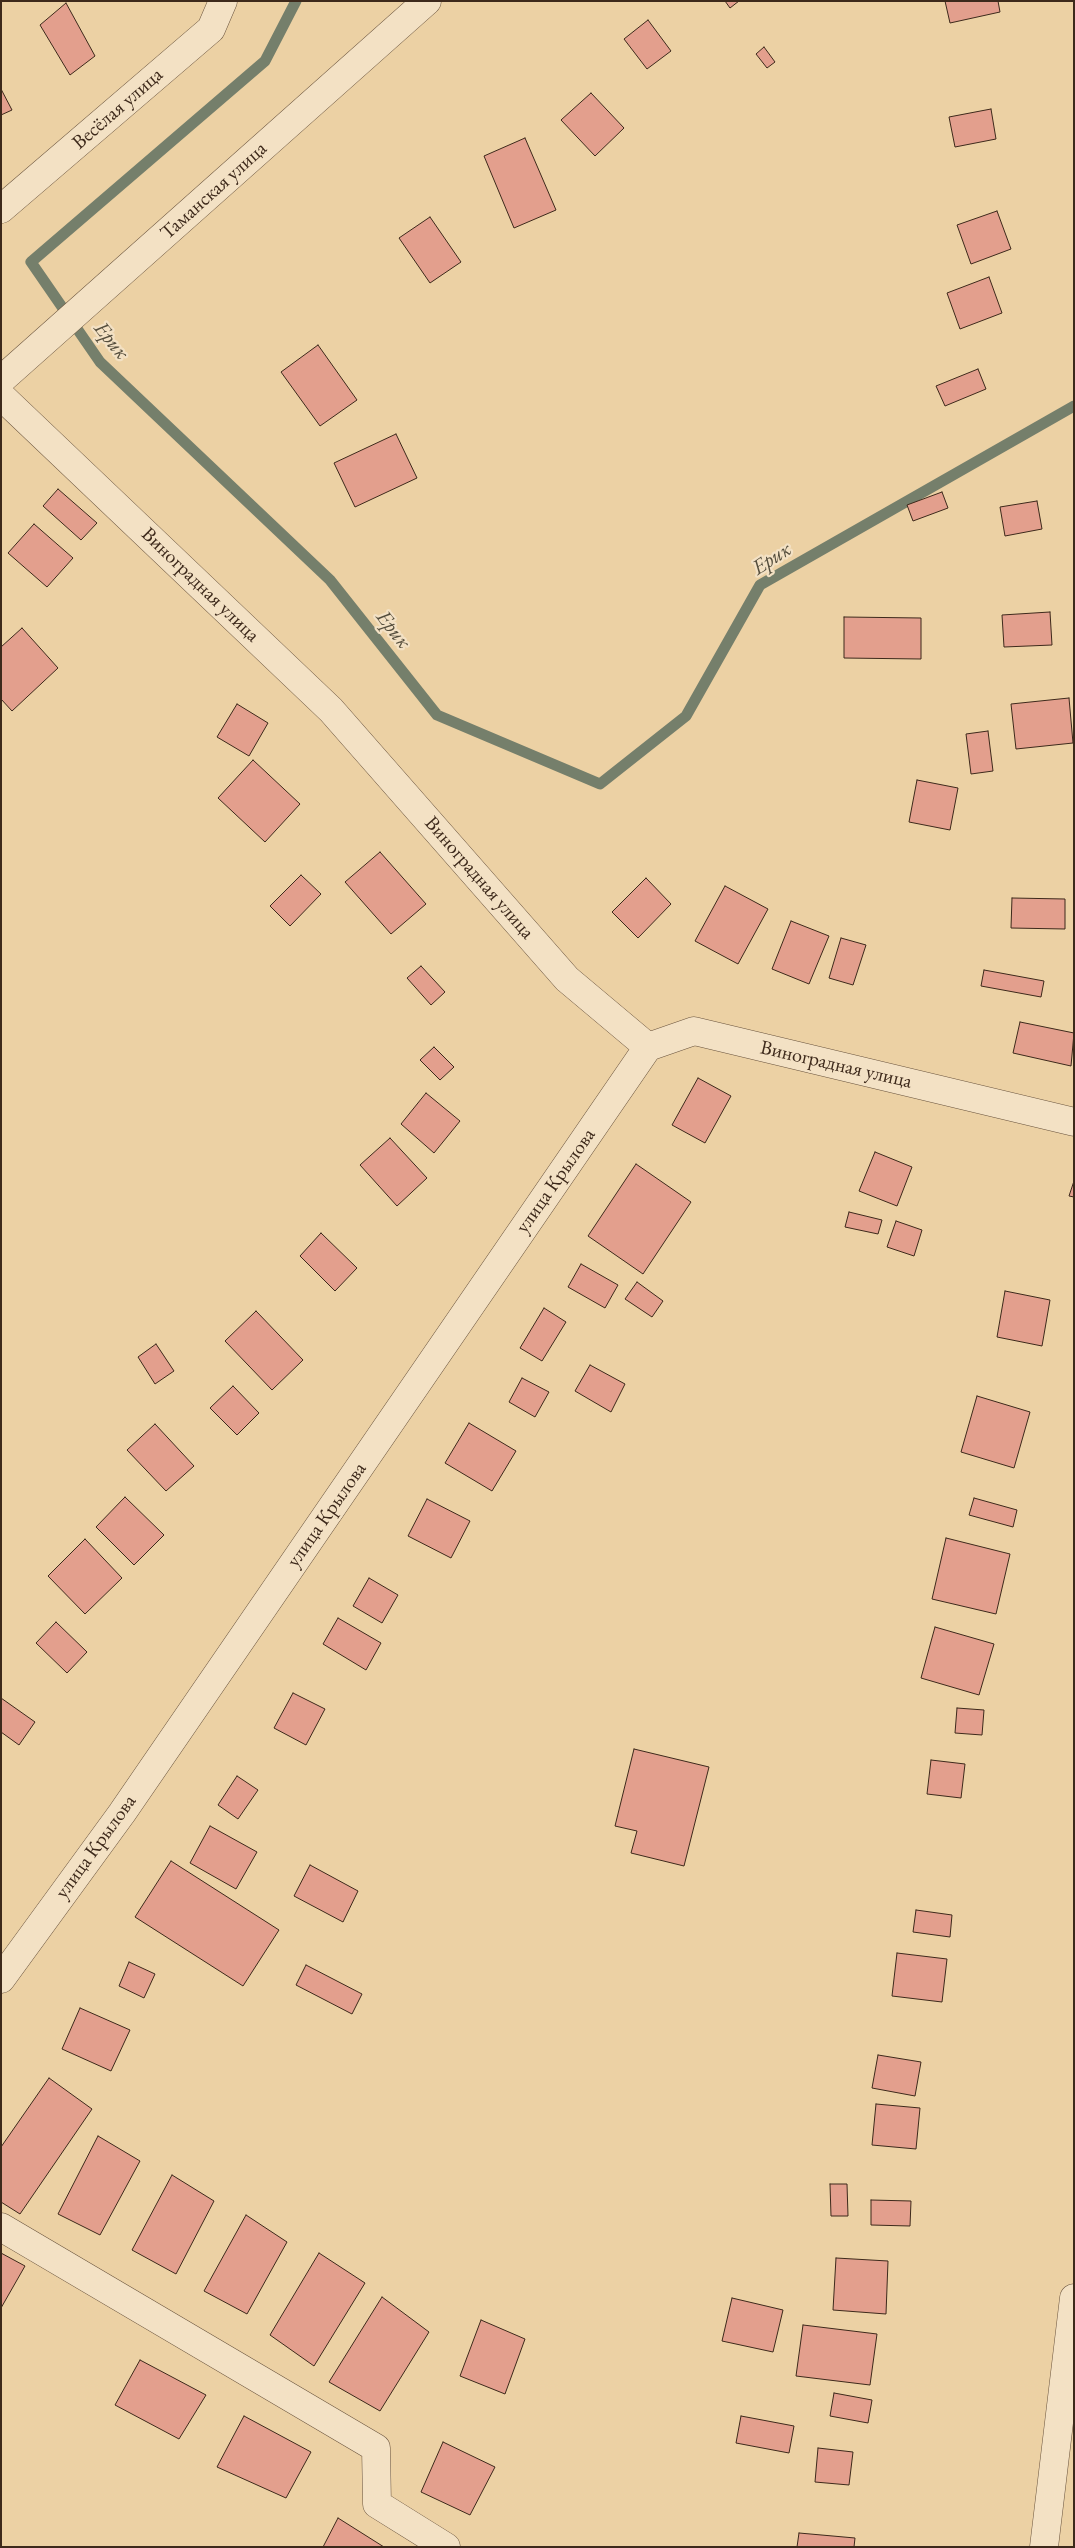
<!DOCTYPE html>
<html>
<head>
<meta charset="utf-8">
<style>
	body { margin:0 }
	#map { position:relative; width:1075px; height:2548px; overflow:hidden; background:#ecd1a4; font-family:"EB Garamond",serif }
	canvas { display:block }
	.frame { position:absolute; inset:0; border:2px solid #3d291b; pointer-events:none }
</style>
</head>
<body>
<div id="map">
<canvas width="1075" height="2548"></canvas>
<div class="frame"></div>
</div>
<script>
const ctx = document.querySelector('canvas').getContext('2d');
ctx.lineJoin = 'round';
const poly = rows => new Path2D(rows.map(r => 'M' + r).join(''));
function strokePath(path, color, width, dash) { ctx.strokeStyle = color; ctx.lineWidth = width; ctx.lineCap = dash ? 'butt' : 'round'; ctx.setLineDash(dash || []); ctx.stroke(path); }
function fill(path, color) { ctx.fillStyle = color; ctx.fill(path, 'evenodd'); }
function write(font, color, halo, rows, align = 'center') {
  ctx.font = font + ' "EB Garamond",serif'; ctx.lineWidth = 4.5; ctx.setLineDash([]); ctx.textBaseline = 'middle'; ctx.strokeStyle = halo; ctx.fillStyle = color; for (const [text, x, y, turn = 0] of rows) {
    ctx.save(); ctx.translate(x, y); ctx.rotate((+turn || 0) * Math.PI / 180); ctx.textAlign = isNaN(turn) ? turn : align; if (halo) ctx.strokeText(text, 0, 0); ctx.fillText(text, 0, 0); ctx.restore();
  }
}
const stream = poly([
	[296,1,265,61,31,262,100,362,330,580,437,715,600,784,686,716,760,585,1074,406]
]);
const building = poly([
	[725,1,739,1,730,8,725,1],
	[945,1,998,1,1000,12,950,23,945,1],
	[66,3,95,56,70,75,40,25,66,3],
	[648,20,671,51,647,69,624,39,648,20],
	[764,47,775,62,767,68,756,54,764,47],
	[1,89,12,110,1,115,1,89],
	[591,93,624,128,595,156,561,120,591,93],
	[991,109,996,139,955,147,949,117,991,109],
	[525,138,556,210,514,228,484,156,525,138],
	[997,211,1011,249,971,264,957,225,997,211],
	[430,217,461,262,430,283,399,238,430,217],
	[989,277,1002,313,960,329,947,293,989,277],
	[318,345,357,400,320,426,281,372,318,345],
	[978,369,986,389,945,406,936,386,978,369],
	[396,434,417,478,355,507,334,463,396,434],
	[58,489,97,523,81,540,43,506,58,489],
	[942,492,948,508,913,521,907,505,942,492],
	[1037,501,1042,529,1005,536,1000,507,1037,501],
	[34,524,73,558,47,587,8,553,34,524],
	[1050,612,1052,645,1004,647,1002,615,1050,612],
	[844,617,921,618,921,659,844,658,844,617],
	[22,628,58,668,12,711,1,699,1,647,22,628],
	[1069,698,1073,743,1016,749,1011,704,1069,698],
	[237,704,268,723,249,756,217,737,237,704],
	[988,731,993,771,971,774,966,734,988,731],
	[253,760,300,804,265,842,218,798,253,760],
	[917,780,958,788,950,830,909,822,917,780],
	[380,852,426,904,391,934,345,882,380,852],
	[301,875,321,894,290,926,270,906,301,875],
	[646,878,671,904,638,938,612,912,646,878],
	[725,886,768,909,738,964,695,941,725,886],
	[1012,898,1065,899,1065,929,1011,928,1012,898],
	[791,921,829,936,809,984,772,969,791,921],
	[841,938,866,945,853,985,829,978,841,938],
	[421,966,445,992,431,1005,407,978,421,966],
	[984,970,1044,981,1041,997,981,986,984,970],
	[1020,1022,1074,1033,1071,1066,1013,1053,1020,1022],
	[434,1047,454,1067,440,1080,420,1060,434,1047],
	[698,1078,731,1096,705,1143,672,1125,698,1078],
	[426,1093,460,1121,434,1153,401,1124,426,1093],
	[390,1138,427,1178,397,1206,360,1165,390,1138],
	[875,1152,912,1167,897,1206,859,1191,875,1152],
	[636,1164,691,1202,643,1274,588,1236,636,1164],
	[1074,1181,1074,1197,1069,1196,1074,1181],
	[849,1212,882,1220,878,1234,845,1227,849,1212],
	[896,1221,922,1230,914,1256,887,1247,896,1221],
	[321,1233,357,1268,335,1291,300,1256,321,1233],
	[581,1264,618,1285,605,1308,568,1287,581,1264],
	[637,1282,663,1301,652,1317,625,1299,637,1282],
	[1005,1291,1050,1300,1042,1346,997,1337,1005,1291],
	[544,1308,566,1322,542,1361,520,1348,544,1308],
	[256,1311,303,1360,272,1390,225,1341,256,1311],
	[156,1344,174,1371,155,1384,138,1357,156,1344],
	[590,1365,625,1384,611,1412,575,1391,590,1365],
	[522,1378,549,1392,535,1417,509,1402,522,1378],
	[233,1386,259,1413,237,1435,210,1408,233,1386],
	[977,1396,1030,1412,1014,1468,961,1452,977,1396],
	[469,1423,516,1451,492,1491,445,1463,469,1423],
	[155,1424,194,1466,166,1491,127,1450,155,1424],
	[125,1497,164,1535,134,1565,96,1527,125,1497],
	[974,1498,1017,1510,1013,1527,969,1515,974,1498],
	[427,1499,470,1521,451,1558,408,1536,427,1499],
	[946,1538,1010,1554,996,1614,932,1599,946,1538],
	[85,1539,122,1578,85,1614,48,1576,85,1539],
	[369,1578,398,1595,382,1623,353,1606,369,1578],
	[338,1618,381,1643,366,1670,323,1644,338,1618],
	[56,1622,87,1652,67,1673,36,1643,56,1622],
	[935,1627,994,1644,979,1695,921,1678,935,1627],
	[293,1693,325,1709,306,1745,274,1728,293,1693],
	[1,1698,35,1722,19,1745,1,1732,1,1698],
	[957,1708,984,1710,982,1735,955,1733,957,1708],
	[634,1749,709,1767,684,1866,631,1853,637,1831,615,1826,634,1749],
	[931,1760,965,1764,961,1798,927,1794,931,1760],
	[237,1776,258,1790,238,1819,218,1805,237,1776],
	[210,1826,257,1852,236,1889,190,1863,210,1826],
	[171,1861,279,1930,243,1986,135,1917,171,1861],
	[310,1865,358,1891,343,1922,294,1896,310,1865],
	[916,1910,952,1915,950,1937,913,1932,916,1910],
	[897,1953,947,1959,942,2002,892,1996,897,1953],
	[129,1962,155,1974,144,1998,119,1986,129,1962],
	[306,1965,362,1994,352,2014,296,1985,306,1965],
	[80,2008,130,2030,111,2071,62,2049,80,2008],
	[878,2055,921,2062,915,2096,872,2088,878,2055],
	[49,2078,92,2109,20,2214,1,2202,1,2147,49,2078],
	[876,2104,920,2108,916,2149,872,2145,876,2104],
	[98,2136,140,2161,100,2235,58,2214,98,2136],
	[172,2175,214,2201,176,2274,132,2250,172,2175],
	[830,2184,847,2184,848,2216,831,2216,830,2184],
	[871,2200,911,2201,910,2226,871,2225,871,2200],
	[246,2215,287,2242,247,2314,204,2291,246,2215],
	[1,2253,25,2266,1,2308,1,2253],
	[319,2253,365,2283,314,2366,270,2335,319,2253],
	[836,2258,888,2261,886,2314,833,2310,836,2258],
	[382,2297,429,2332,380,2411,329,2382,382,2297],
	[732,2298,783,2310,773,2352,722,2341,732,2298],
	[481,2320,525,2339,505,2394,460,2376,481,2320],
	[803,2325,877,2334,870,2385,796,2376,803,2325],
	[140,2360,206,2395,179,2439,115,2405,140,2360],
	[834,2393,872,2400,868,2423,830,2416,834,2393],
	[244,2416,311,2452,286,2498,217,2467,244,2416],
	[741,2416,794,2426,789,2453,736,2443,741,2416],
	[443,2442,495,2467,470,2515,421,2492,443,2442],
	[818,2448,853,2452,849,2485,815,2482,818,2448],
	[338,2518,384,2547,323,2547,338,2518],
	[799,2533,855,2538,854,2547,797,2547,799,2533]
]);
const minor = poly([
	[1,209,211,29,223,1],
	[1,380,427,1],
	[1,396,331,710,567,979,648,1047,694,1031,1074,1122],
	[1,1979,122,1813,648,1047],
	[1,2227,376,2448,377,2504,446,2547],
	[1044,2547,1074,2298]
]);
const streetNames = [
	["Весёлая улица",118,109,-41],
	["Таманская улица",214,191,-42],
	["Виноградная улица",200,585,44],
	["Виноградная улица",479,878,49],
	["Виноградная улица",836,1065,13],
	["улица Крылова",556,1181,-55],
	["улица Крылова",327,1515,-55],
	["улица Крылова",96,1847,-54]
];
const waterNames = [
	["Ерик",111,341,51],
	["Ерик",772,559,-33],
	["Ерик",393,630,52]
];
strokePath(stream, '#757f6b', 11);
fill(building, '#e39f8d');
strokePath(building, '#3d291b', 1);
strokePath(minor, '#69533d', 29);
strokePath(minor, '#f3e1c4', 28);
write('20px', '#3d291b', '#f3e1c4', streetNames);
write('italic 21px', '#544d3c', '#f3e1c4', waterNames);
</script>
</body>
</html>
